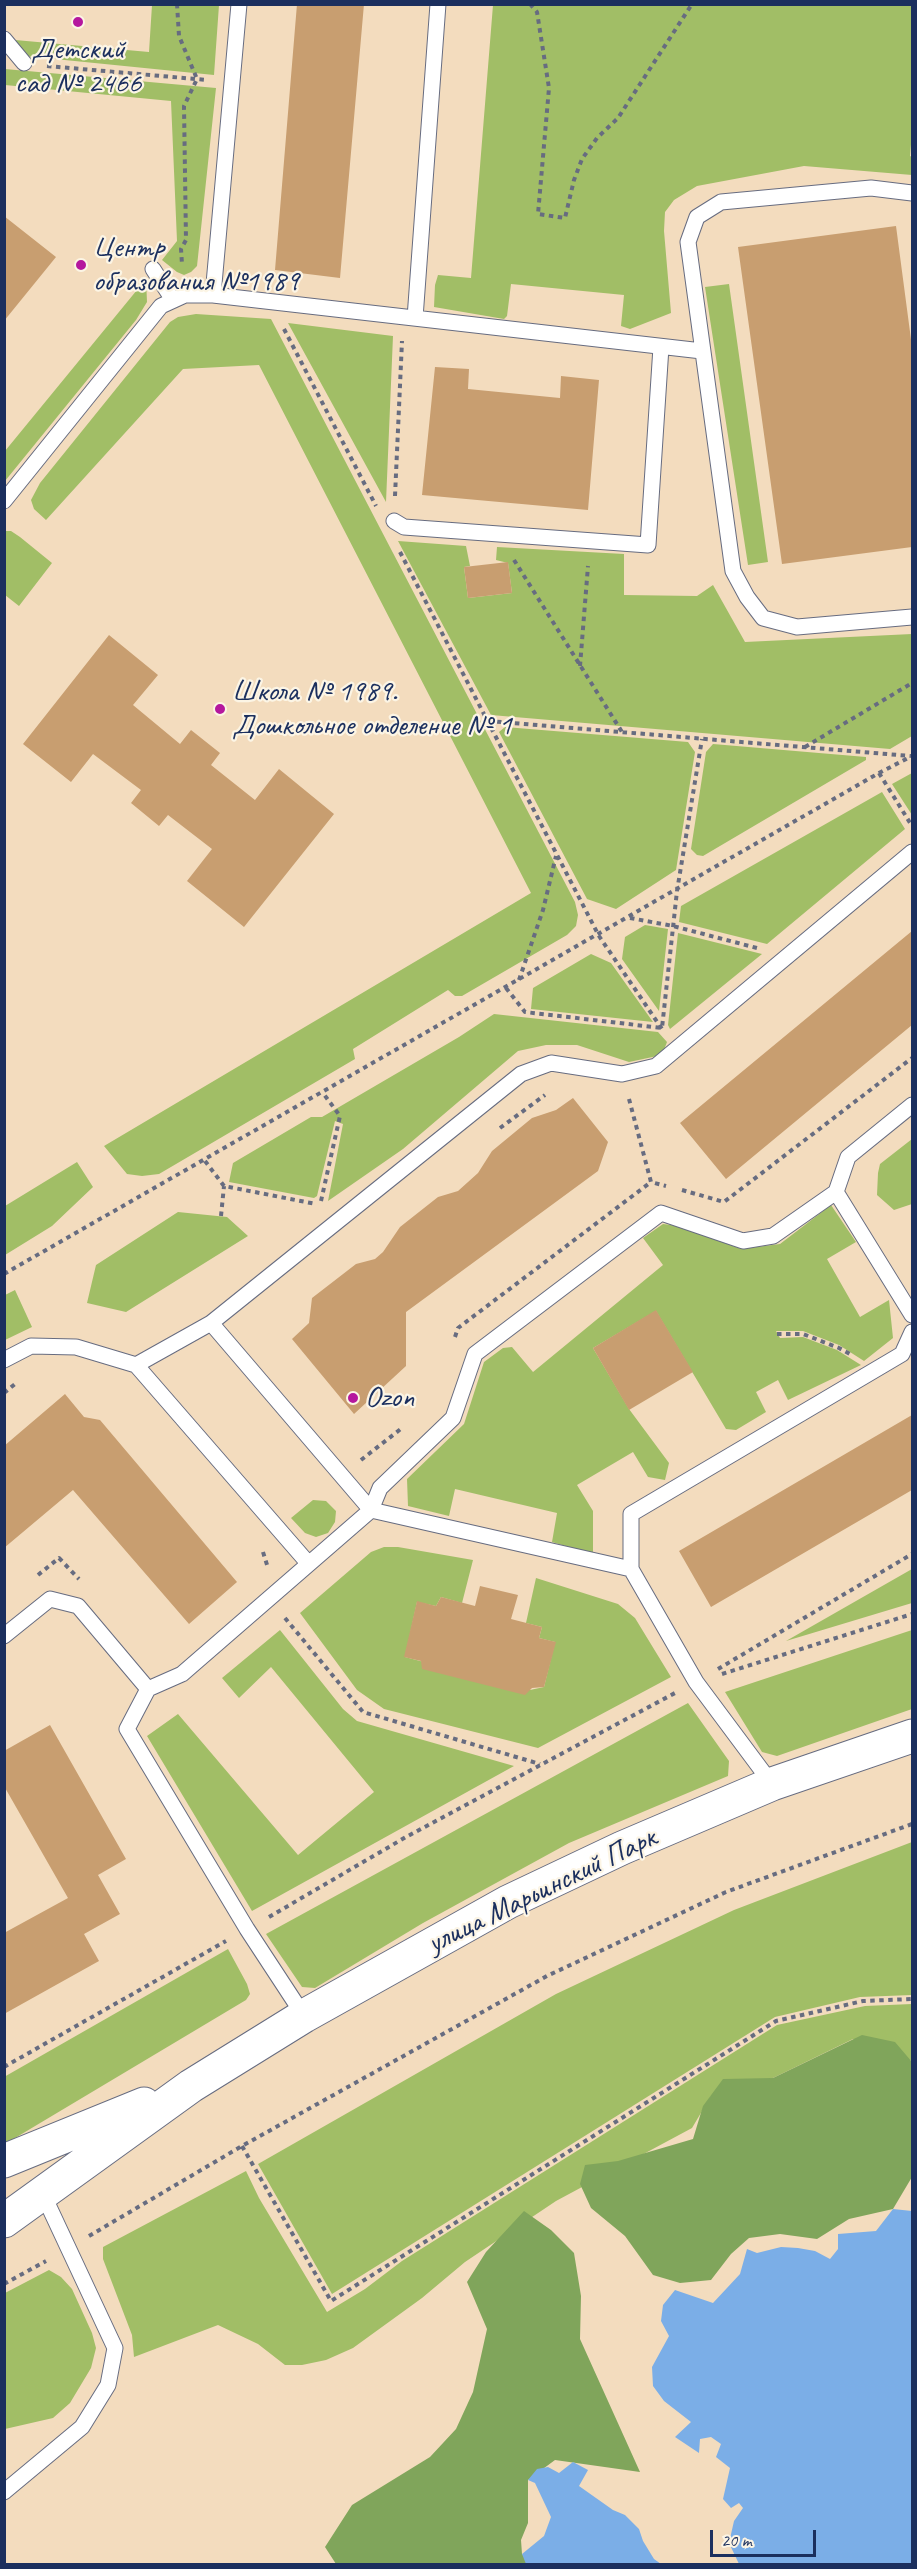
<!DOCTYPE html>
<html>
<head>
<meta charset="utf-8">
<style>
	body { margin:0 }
	#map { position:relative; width:917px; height:2569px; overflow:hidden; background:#f3dcbe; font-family:Caveat,sans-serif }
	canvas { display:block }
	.frame { position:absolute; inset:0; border:6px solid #1b2f5e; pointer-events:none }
	.scale { position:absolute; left:710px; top:2530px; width:106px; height:27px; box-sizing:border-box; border:3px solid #1b2f5e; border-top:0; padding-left:8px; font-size:18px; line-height:21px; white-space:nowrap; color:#1b2f5e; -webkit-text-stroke:4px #fcf5e5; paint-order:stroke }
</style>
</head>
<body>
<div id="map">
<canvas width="917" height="2569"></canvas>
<div class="frame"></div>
<div class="scale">20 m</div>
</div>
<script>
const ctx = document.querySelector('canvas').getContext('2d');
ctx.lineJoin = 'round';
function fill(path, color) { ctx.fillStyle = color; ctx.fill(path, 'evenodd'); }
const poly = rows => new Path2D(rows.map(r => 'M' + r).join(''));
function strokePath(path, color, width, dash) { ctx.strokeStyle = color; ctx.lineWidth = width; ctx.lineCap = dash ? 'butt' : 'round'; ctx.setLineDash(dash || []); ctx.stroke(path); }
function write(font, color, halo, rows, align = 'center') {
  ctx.font = font + ' Caveat,sans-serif'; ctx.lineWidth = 4.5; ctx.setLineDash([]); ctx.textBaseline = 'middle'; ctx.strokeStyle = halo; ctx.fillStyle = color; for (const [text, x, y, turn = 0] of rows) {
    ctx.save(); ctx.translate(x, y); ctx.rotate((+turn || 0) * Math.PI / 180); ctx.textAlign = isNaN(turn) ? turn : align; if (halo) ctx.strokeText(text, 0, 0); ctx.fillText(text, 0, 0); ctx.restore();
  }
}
const green = poly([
	[152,5,219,5,214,75,5,54,4,39,149,52],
	[493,5,912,5,912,133,910,156,912,157,912,175,804,166,697,186,674,200,665,212,664,231,671,313,630,329,621,326,624,295,511,284,507,316,504,319,434,307,435,285,438,275,471,278],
	[5,69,216,88,197,266,191,272,184,275,177,272,162,260,177,241,171,101,5,85],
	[146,279,147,302,136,320,5,481,5,451],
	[729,284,768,562,748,565,705,287],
	[196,314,271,319,575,902,578,915,576,926,567,935,462,996,455,996,448,990,353,1049,355,1059,159,1174,142,1176,127,1174,104,1146,531,893,259,365,183,369,46,520,34,509,31,500,40,483,170,322,178,317],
	[288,323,393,336,386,502],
	[5,531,11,531,20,537,52,563,19,606,5,595],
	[398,541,466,546,470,566,464,567,468,598,512,593,508,563,496,560,497,547,624,554,624,595,697,596,713,585,745,642,912,634,912,736,890,749,491,715],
	[505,727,688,742,695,752,676,870,616,909,587,899,499,732],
	[713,744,866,757,866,760,703,856,697,855,691,849,706,752],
	[912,773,912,815,892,784],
	[882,792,905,829,767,944,679,922,681,906],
	[645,925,668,929,659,1011,622,959,625,937],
	[678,933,762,954,670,1029,668,1025],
	[591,954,611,963,653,1022,531,1009,533,988],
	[494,1014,658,1032,667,1042,662,1055,629,1062,577,1045,546,1045,518,1051,403,1149,328,1201,343,1124,335,1121,317,1196,314,1198,229,1182,233,1163,311,1117,322,1117,459,1037],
	[912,1139,912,1204,894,1210,877,1195,878,1173,880,1164],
	[77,1162,93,1187,52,1226,5,1255,5,1206],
	[831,1205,856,1242,827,1259,860,1317,889,1300,893,1338,864,1361,839,1345,803,1331,776,1331,780,1338,803,1337,837,1350,861,1365,788,1400,778,1380,756,1392,766,1412,736,1430,726,1429,656,1311,593,1348,629,1409,669,1463,665,1480,648,1477,633,1452,577,1485,593,1511,593,1554,552,1542,557,1513,455,1489,449,1516,408,1506,407,1479,464,1424,484,1362,503,1348,512,1347,533,1372,663,1265,643,1238,663,1224,679,1226,741,1249,780,1244],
	[178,1212,227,1217,248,1236,126,1312,87,1303,96,1265],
	[15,1290,32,1327,5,1340,5,1295],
	[313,1500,326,1501,336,1511,335,1522,328,1533,316,1537,305,1533,291,1518],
	[384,1547,398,1547,473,1560,462,1603,441,1597,436,1606,417,1602,405,1657,530,1690,544,1687,555,1642,539,1638,542,1627,526,1623,536,1578,618,1604,635,1618,671,1677,538,1748,384,1709,357,1690,300,1613,371,1552],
	[912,1569,912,1603,786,1641],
	[280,1630,343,1709,357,1721,514,1766,252,1911,147,1736,178,1714,298,1855,374,1792,271,1667,239,1698,222,1678],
	[912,1630,912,1709,777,1756,762,1752,725,1692],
	[688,1703,729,1761,728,1776,569,1843,423,1923,315,1988,302,1987,266,1934],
	[912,1842,912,1995,860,1997,775,2017,332,2294,258,2164,556,1994,734,1910],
	[228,1949,247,1984,250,1994,246,2000,5,2144,4,2077],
	[912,2004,912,2061,853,2039,773,2078,711,2096,692,2128,556,2201,465,2262,422,2298,353,2348,326,2360,302,2365,285,2365,258,2344,218,2325,134,2357,132,2335,103,2259,103,2247,246,2171,259,2198,327,2312,365,2289,402,2261,777,2025,865,2006],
	[49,2270,61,2277,72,2289,92,2333,96,2348,91,2368,70,2403,53,2418,5,2429,5,2293]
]);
const forest = poly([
	[862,2035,895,2042,912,2062,912,2177,893,2209,849,2219,817,2239,780,2234,749,2238,731,2254,711,2280,680,2283,653,2275,625,2236,591,2208,580,2184,585,2165,618,2161,693,2139,703,2106,723,2079,773,2078],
	[524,2211,551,2230,574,2253,581,2296,580,2339,640,2472,555,2460,528,2480,528,2523,521,2540,522,2554,533,2564,336,2564,325,2547,352,2505,430,2457,456,2429,473,2392,487,2329,467,2282,486,2252]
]);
const water = poly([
	[893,2209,912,2211,912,2564,739,2564,729,2543,734,2521,743,2508,739,2503,731,2508,723,2499,730,2468,716,2457,721,2444,711,2437,700,2439,699,2453,675,2437,691,2422,664,2401,653,2386,652,2367,669,2336,661,2321,663,2305,675,2290,713,2303,740,2274,747,2249,757,2253,781,2247,798,2248,815,2251,830,2259,838,2249,838,2234,876,2231],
	[573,2462,588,2470,579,2486,613,2510,625,2515,639,2529,643,2541,654,2559,661,2564,526,2564,522,2554,544,2536,551,2517,535,2483,528,2480,537,2469,548,2467,559,2473]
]);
const building = poly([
	[297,4,364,4,340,278,275,270],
	[4,216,56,257,4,321],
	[896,226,912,347,912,547,782,564,738,247],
	[435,367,469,369,468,389,560,398,561,376,599,380,588,510,422,495],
	[508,562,512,593,468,598,464,567],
	[109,635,158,675,133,705,180,744,191,730,220,753,211,765,255,800,279,769,334,814,244,927,187,881,212,849,168,815,159,826,131,803,141,790,93,754,71,782,23,744],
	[912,931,912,1025,726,1179,680,1123],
	[573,1098,608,1142,598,1171,406,1312,406,1366,354,1414,292,1339,309,1323,312,1298,356,1264,375,1259,383,1252,400,1227,438,1197,458,1191,478,1173,492,1151,532,1118,556,1110],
	[656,1310,693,1372,629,1410,593,1348],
	[65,1394,84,1417,100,1420,237,1582,189,1624,73,1490,4,1548,4,1446],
	[912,1415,912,1490,711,1607,679,1551],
	[480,1586,518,1595,511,1619,542,1627,539,1638,556,1642,544,1687,532,1688,525,1695,422,1669,421,1661,404,1657,417,1601,436,1606,441,1597,475,1606],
	[50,1725,126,1859,98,1875,120,1914,84,1934,99,1961,4,2014,4,1933,68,1898,4,1786,4,1751]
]);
const path = poly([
	[177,4,179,36,197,79,184,106,186,240,181,249,182,264],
	[530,4,537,12,549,88,538,214,565,218,574,180,582,159,597,138,618,118,692,4],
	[47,66,207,80],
	[284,329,376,506],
	[395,496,402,341],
	[400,552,599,936,662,1029],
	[514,560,622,732],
	[580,666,588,566],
	[488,721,911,756],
	[805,747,912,683],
	[879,773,912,826],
	[630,918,673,926,757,948],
	[519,980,543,910,556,856],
	[506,988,525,1012,662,1028,677,891,702,739],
	[629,1099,651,1182,666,1186],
	[500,1128,545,1095],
	[205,1161,224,1186,316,1204],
	[682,1190,724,1202,912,1058],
	[321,1201,340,1116,323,1093],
	[221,1216,224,1186],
	[4,1274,879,773,912,756],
	[777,1334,803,1334,839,1348,850,1354],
	[455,1337,458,1328,651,1182],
	[4,1393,15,1384],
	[361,1460,402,1428],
	[263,1552,268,1568],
	[38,1575,59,1558,79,1579],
	[285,1618,363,1712,540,1764],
	[718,1669,912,1554],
	[722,1674,912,1614],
	[269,1917,406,1837,675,1693],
	[4,2067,226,1941],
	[242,2146,331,2301,776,2021,863,2001,912,1999],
	[89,2236,242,2146,547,1976,726,1892,912,1824],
	[4,2284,46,2261]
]);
const service = poly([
	[4,39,24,63],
	[912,193,871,188,721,202,697,217,688,242,733,571,747,597,763,618,797,627,912,617],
	[153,269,173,300],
	[213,295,702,351],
	[415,318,438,4],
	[4,501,161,306,185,295,213,295,239,4],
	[394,521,404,527,648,545,661,347],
	[836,1192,848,1157,912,1105],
	[211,1323,371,1510,380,1488,453,1418,475,1354,661,1213,743,1241,773,1236,836,1192,912,1315],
	[4,1360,31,1346,76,1347,136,1365,211,1323,521,1074,551,1063,622,1074,656,1066,912,852],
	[136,1365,308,1563],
	[631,1569,631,1514,902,1354,912,1332],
	[4,1636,50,1599,78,1606,148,1689],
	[304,2016,247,1929,127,1729,148,1689,182,1674,371,1510,631,1569,696,1682,772,1784],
	[4,2492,82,2427,108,2385,115,2348,43,2194]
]);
const secondary = poly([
	[4,2161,144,2104],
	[4,2221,191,2086,304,2016,508,1902,622,1848,772,1784,912,1736]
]);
const markers = [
	[78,22,6,"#b5179e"],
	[81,265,6,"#b5179e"],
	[220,709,6,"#b5179e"],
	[353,1398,6,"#b5179e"]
];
const poiNames = [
	["Детский",78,50,"center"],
	["сад № 2466",78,84,"center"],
	["Центр",93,248],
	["образования №1989",93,282],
	["Школа № 1989.",232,692],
	["Дошкольное отделение № 1",232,726],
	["Ozon",365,1398]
];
const streetNames = [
	["улица Марьинский Парк",542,1891,-26]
];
fill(green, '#a1be66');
fill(forest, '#80a55b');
fill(water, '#7baee7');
fill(building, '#c89e70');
strokePath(service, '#676c80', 17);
strokePath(secondary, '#676c80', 35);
strokePath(path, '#676c80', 4, [4.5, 4.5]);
strokePath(service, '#fff', 15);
strokePath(secondary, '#fff', 33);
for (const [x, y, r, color] of markers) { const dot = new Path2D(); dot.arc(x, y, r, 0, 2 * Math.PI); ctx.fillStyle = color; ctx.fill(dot); strokePath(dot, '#fcf5e5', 2); }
write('30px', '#1b2f5e', '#fcf5e5', poiNames, 'left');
write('30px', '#1b2f5e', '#fcf5e5', streetNames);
</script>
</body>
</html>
